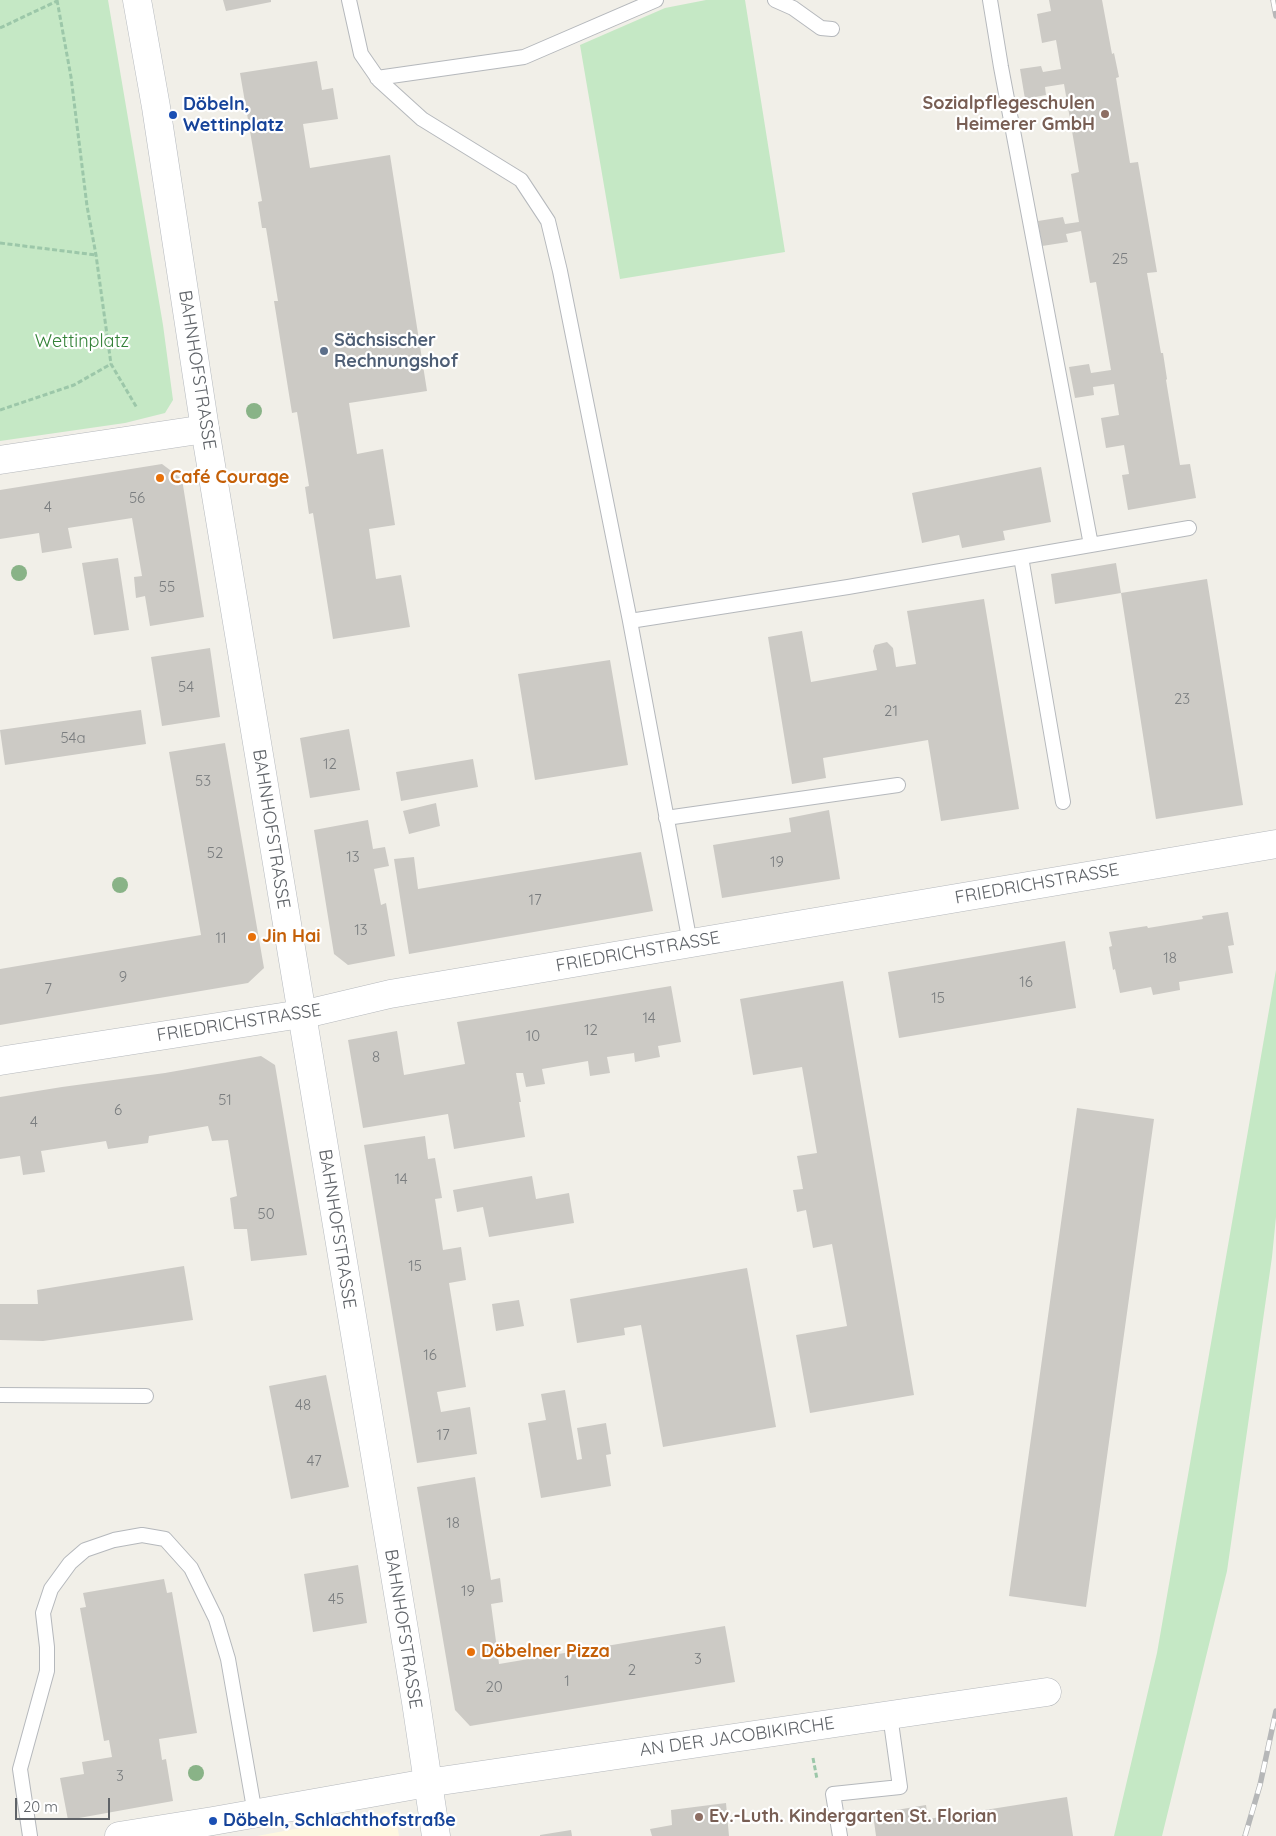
<!DOCTYPE html>
<html>
<head>
<meta charset="utf-8">
<style>
	body { margin:0 }
	#map { position:relative; width:1276px; height:1836px; overflow:hidden; background:#f1efe8; font-family:Quicksand,sans-serif }
	canvas { display:block }
	.scale { position:absolute; left:15px; top:1798px; width:95px; height:22px; box-sizing:border-box; border:2px solid #5f6368; border-top:0; padding-left:6px; font-size:15px; line-height:18px; white-space:nowrap; color:#5f6368; -webkit-text-stroke:4px #fff; paint-order:stroke }
</style>
</head>
<body>
<div id="map">
<canvas width="1276" height="1836"></canvas>
<div class="scale">20 m</div>
</div>
<script>
const ctx = document.querySelector('canvas').getContext('2d');
ctx.lineJoin = 'round';
function fill(path, color) { ctx.fillStyle = color; ctx.fill(path, 'evenodd'); }
const poly = rows => new Path2D(rows.map(r => 'M' + r).join(''));
function strokePath(path, color, width, dash) { ctx.strokeStyle = color; ctx.lineWidth = width; ctx.lineCap = dash ? 'butt' : 'round'; ctx.setLineDash(dash || []); ctx.stroke(path); }
function write(font, color, halo, rows, align = 'center') {
  ctx.font = font + ' Quicksand,sans-serif'; ctx.lineWidth = 4.5; ctx.setLineDash([]); ctx.textBaseline = 'middle'; ctx.strokeStyle = halo; ctx.fillStyle = color; for (const [text, x, y, turn = 0] of rows) {
    ctx.save(); ctx.translate(x, y); ctx.rotate((+turn || 0) * Math.PI / 180); ctx.textAlign = isNaN(turn) ? turn : align; if (halo) ctx.strokeText(text, 0, 0); ctx.fillText(text, 0, 0); ctx.restore();
  }
}
const commercial = poly([
	[387,1812,396,1818,399,1836,257,1836]
]);
const green = poly([
	[0,0,108,0,163,325,173,400,165,413,125,423,0,441],
	[706,0,745,0,785,252,620,279,580,45,665,8],
	[1276,970,1276,1217,1272,1257,1227,1571,1162,1836,1114,1836,1157,1653]
]);
const building = poly([
	[223,0,271,0,271,2,226,11],
	[1049,0,1102,0,1112,54,1114,53,1119,77,1116,78,1130,163,1138,162,1157,272,1147,273,1161,353,1163,353,1167,379,1166,380,1180,465,1190,464,1196,498,1128,510,1122,475,1129,474,1124,445,1106,448,1101,418,1119,415,1114,384,1093,387,1094,395,1075,398,1069,367,1089,364,1091,373,1111,370,1096,282,1090,283,1081,231,1066,234,1068,242,1042,246,1038,221,1063,217,1065,224,1079,222,1071,174,1079,172,1064,84,1045,87,1046,95,1025,99,1020,69,1041,66,1043,72,1061,69,1056,40,1042,43,1037,14,1051,11],
	[317,61,322,90,333,88,338,119,303,124,310,168,390,155,427,391,349,403,357,454,383,449,395,525,369,529,376,579,401,575,410,627,333,639,313,513,309,514,305,487,309,486,297,412,292,413,274,301,278,301,266,228,262,228,258,202,262,201,240,73],
	[162,464,182,479,204,617,150,626,145,596,136,598,134,577,142,576,132,518,68,528,72,548,42,553,39,533,0,539,0,490],
	[1041,467,1051,522,1003,531,1005,540,962,548,959,535,922,543,912,493],
	[118,558,129,630,94,635,82,563],
	[1116,563,1121,593,1055,604,1051,574],
	[1207,579,1243,805,1156,819,1121,593],
	[984,599,1019,809,941,821,928,740,823,758,826,778,792,784,768,637,802,631,811,682,877,670,873,651,875,645,887,642,893,648,896,667,916,664,907,611],
	[210,648,220,717,162,726,151,657],
	[610,660,628,765,535,780,518,674],
	[141,710,146,744,5,765,0,730],
	[349,729,360,790,310,798,300,738],
	[225,743,264,968,248,983,0,1025,0,969,201,935,169,752],
	[473,759,478,787,401,801,396,772],
	[436,803,440,826,409,834,403,811],
	[829,810,840,879,722,898,713,845,791,832,789,818],
	[368,820,373,849,385,847,389,866,374,869,381,905,386,903,395,956,348,965,334,954,314,830],
	[641,852,653,911,409,954,394,859,414,857,418,889],
	[1228,912,1234,945,1228,946,1233,973,1179,982,1180,990,1153,995,1151,987,1120,993,1115,969,1113,970,1109,947,1112,946,1109,932,1147,926,1148,928,1203,919,1202,916],
	[1065,941,1076,1008,899,1038,888,972],
	[843,981,914,1395,810,1413,796,1335,847,1326,832,1244,813,1248,806,1210,797,1212,793,1190,803,1189,797,1156,817,1153,802,1067,753,1075,740,999],
	[671,986,681,1042,658,1046,660,1057,635,1062,634,1053,607,1057,610,1073,590,1076,588,1061,542,1069,545,1084,526,1087,523,1073,516,1073,521,1102,519,1102,525,1137,454,1149,448,1114,363,1128,348,1040,397,1031,404,1075,465,1064,457,1022],
	[261,1056,275,1065,307,1255,251,1261,247,1229,234,1229,230,1198,237,1196,228,1140,212,1141,208,1126,149,1136,148,1143,108,1149,106,1141,41,1151,45,1172,23,1175,20,1156,0,1159,0,1097,62,1087,165,1073],
	[1077,1108,1154,1119,1086,1607,1009,1596],
	[425,1136,428,1159,435,1158,442,1198,435,1199,443,1250,461,1247,466,1280,449,1283,466,1387,437,1392,441,1412,470,1407,477,1454,417,1463,364,1145],
	[532,1176,536,1199,569,1193,574,1223,489,1237,483,1207,457,1212,453,1190],
	[184,1266,193,1320,43,1341,0,1340,0,1304,38,1304,37,1290],
	[747,1268,776,1427,663,1447,641,1325,624,1328,625,1335,577,1343,570,1299],
	[519,1300,524,1326,496,1331,492,1304],
	[326,1375,349,1487,291,1499,269,1386],
	[565,1390,577,1460,582,1459,577,1428,606,1423,611,1454,606,1455,611,1486,541,1498,528,1423,546,1420,541,1394],
	[475,1477,491,1580,500,1578,503,1602,491,1604,499,1664,725,1626,735,1682,470,1726,455,1710,417,1487],
	[358,1565,367,1623,313,1632,304,1574],
	[164,1579,167,1593,172,1592,197,1733,159,1739,162,1760,166,1759,173,1801,68,1820,60,1778,84,1774,82,1762,112,1757,109,1740,104,1741,80,1608,86,1607,83,1593],
	[1067,1797,1073,1836,876,1836,873,1814,926,1805,928,1819],
	[726,1803,729,1836,652,1836,650,1829,672,1825,671,1810],
	[571,1830,572,1836,540,1836,540,1835]
]);
const path = poly([
	[57,0,71,77,87,206,96,255,111,364,137,408],
	[0,28,57,1],
	[0,243,96,255],
	[0,410,74,385,111,364],
	[813,1758,817,1779]
]);
const lane = poly([
	[349,0,361,54,379,80,422,119,521,180,548,221,560,271,630,621],
	[775,0,793,8,821,28,832,29],
	[990,0,1001,67,1091,545],
	[377,78,524,57,656,0],
	[1021,557,1063,802],
	[666,818,898,785],
	[690,943,630,621,848,587,1189,528],
	[0,1395,146,1396],
	[30,1836,20,1769,47,1671,47,1647,43,1613,51,1589,70,1563,85,1550,114,1540,142,1535,165,1539,191,1568,216,1619,228,1659,255,1814],
	[840,1836,833,1794,900,1787,890,1715]
]);
const street = poly([
	[0,460,205,429],
	[0,1061,314,1012,390,994,1276,844],
	[119,1836,213,1821,427,1783,1047,1692]
]);
const secondary = poly([
	[137,0,156,107,205,429,416,1702,436,1836]
]);
const rail = poly([
	[1273,0,1276,16],
	[1245,1836,1260,1785,1276,1711]
]);
const trees = [
	[254,411],
	[19,573],
	[120,885],
	[196,1773]
];
const markers = [
	[1105,114,5,"#8d6e63"],
	[173,115,5,"#1a4fb4"],
	[324,351,5,"#5c6f8a"],
	[160,478,5,"#e8710a"],
	[252,937,5,"#e8710a"],
	[471,1652,5,"#e8710a"],
	[699,1817,5,"#8d6e63"],
	[213,1821,5,"#1a4fb4"]
];
const numberNames = [
	["25",1120,259],
	["56",137,498],
	["4",48,507],
	["55",167,587],
	["54",186,687],
	["23",1182,699],
	["21",891,711],
	["54a",73,738],
	["12",330,764],
	["53",203,781],
	["52",215,853],
	["13",353,857],
	["19",777,862],
	["17",535,900],
	["13",361,930],
	["11",221,938],
	["18",1170,958],
	["9",123,977],
	["16",1026,982],
	["7",48,989],
	["15",938,998],
	["14",649,1018],
	["12",591,1030],
	["10",533,1036],
	["8",376,1057],
	["51",225,1100],
	["6",118,1110],
	["4",34,1122],
	["14",401,1179],
	["50",266,1214],
	["15",415,1266],
	["16",430,1355],
	["48",303,1405],
	["17",443,1435],
	["47",314,1461],
	["18",453,1523],
	["19",468,1591],
	["45",336,1599],
	["3",698,1659],
	["2",632,1670],
	["1",567,1681],
	["20",494,1687],
	["3",120,1776]
];
const educationNames = [
	["Sozialpflegeschulen",1095,104],
	["Heimerer GmbH",1095,125],
	["Ev.-Luth. Kindergarten St. Florian",709,1817,"left"]
];
const transitNames = [
	["Döbeln,",183,105],
	["Wettinplatz",183,126],
	["Döbeln, Schlachthofstraße",223,1821]
];
const serviceNames = [
	["Sächsischer",334,341],
	["Rechnungshof",334,362]
];
const parkNames = [
	["Wettinplatz",82,342]
];
const streetNames = [
	["BAHNHOFSTRASSE",197,370,81],
	["BAHNHOFSTRASSE",271,829,81],
	["FRIEDRICHSTRASSE",1037,884,-10],
	["FRIEDRICHSTRASSE",638,952,-10],
	["FRIEDRICHSTRASSE",239,1023,-9],
	["BAHNHOFSTRASSE",337,1229,81],
	["BAHNHOFSTRASSE",403,1629,81],
	["AN DER JACOBIKIRCHE",737,1737,-8]
];
const foodNames = [
	["Café Courage",170,478],
	["Jin Hai",262,937],
	["Döbelner Pizza",481,1652]
];
fill(commercial, '#fef7e0');
fill(green, '#c5e8c5');
fill(building, '#cccac5');
strokePath(lane, '#b5b8bc', 16);
strokePath(street, '#b5b8bc', 29);
strokePath(secondary, '#b6babf', 29);
strokePath(path, '#9cc7a9', 3, [5, 2.5]);
strokePath(lane, '#fff', 14);
strokePath(street, '#fff', 28);
strokePath(secondary, '#fff', 28);
strokePath(rail, '#b6b7b8', 5.5);
strokePath(rail, '#fff', 4, [11]);
ctx.fillStyle = '#89b387';
for (const [x, y] of trees) { ctx.beginPath(); ctx.arc(x, y, 8, 0, 2 * Math.PI); ctx.fill(); }
for (const [x, y, r, color] of markers) { const dot = new Path2D(); dot.arc(x, y, r, 0, 2 * Math.PI); ctx.fillStyle = color; ctx.fill(dot); strokePath(dot, '#fff', 2); }
write('15px', '#7a7d7f', null, numberNames);
write('bold 18px', '#785e54', '#fff', educationNames, 'right');
write('bold 18px', '#164399', '#fff', transitNames, 'left');
write('bold 18px', '#4e5e75', '#fff', serviceNames, 'left');
write('18px', '#348238', '#fff', parkNames);
write('18px', '#5f6368', '#fff', streetNames);
write('bold 18px', '#c56008', '#fff', foodNames, 'left');
</script>
</body>
</html>
